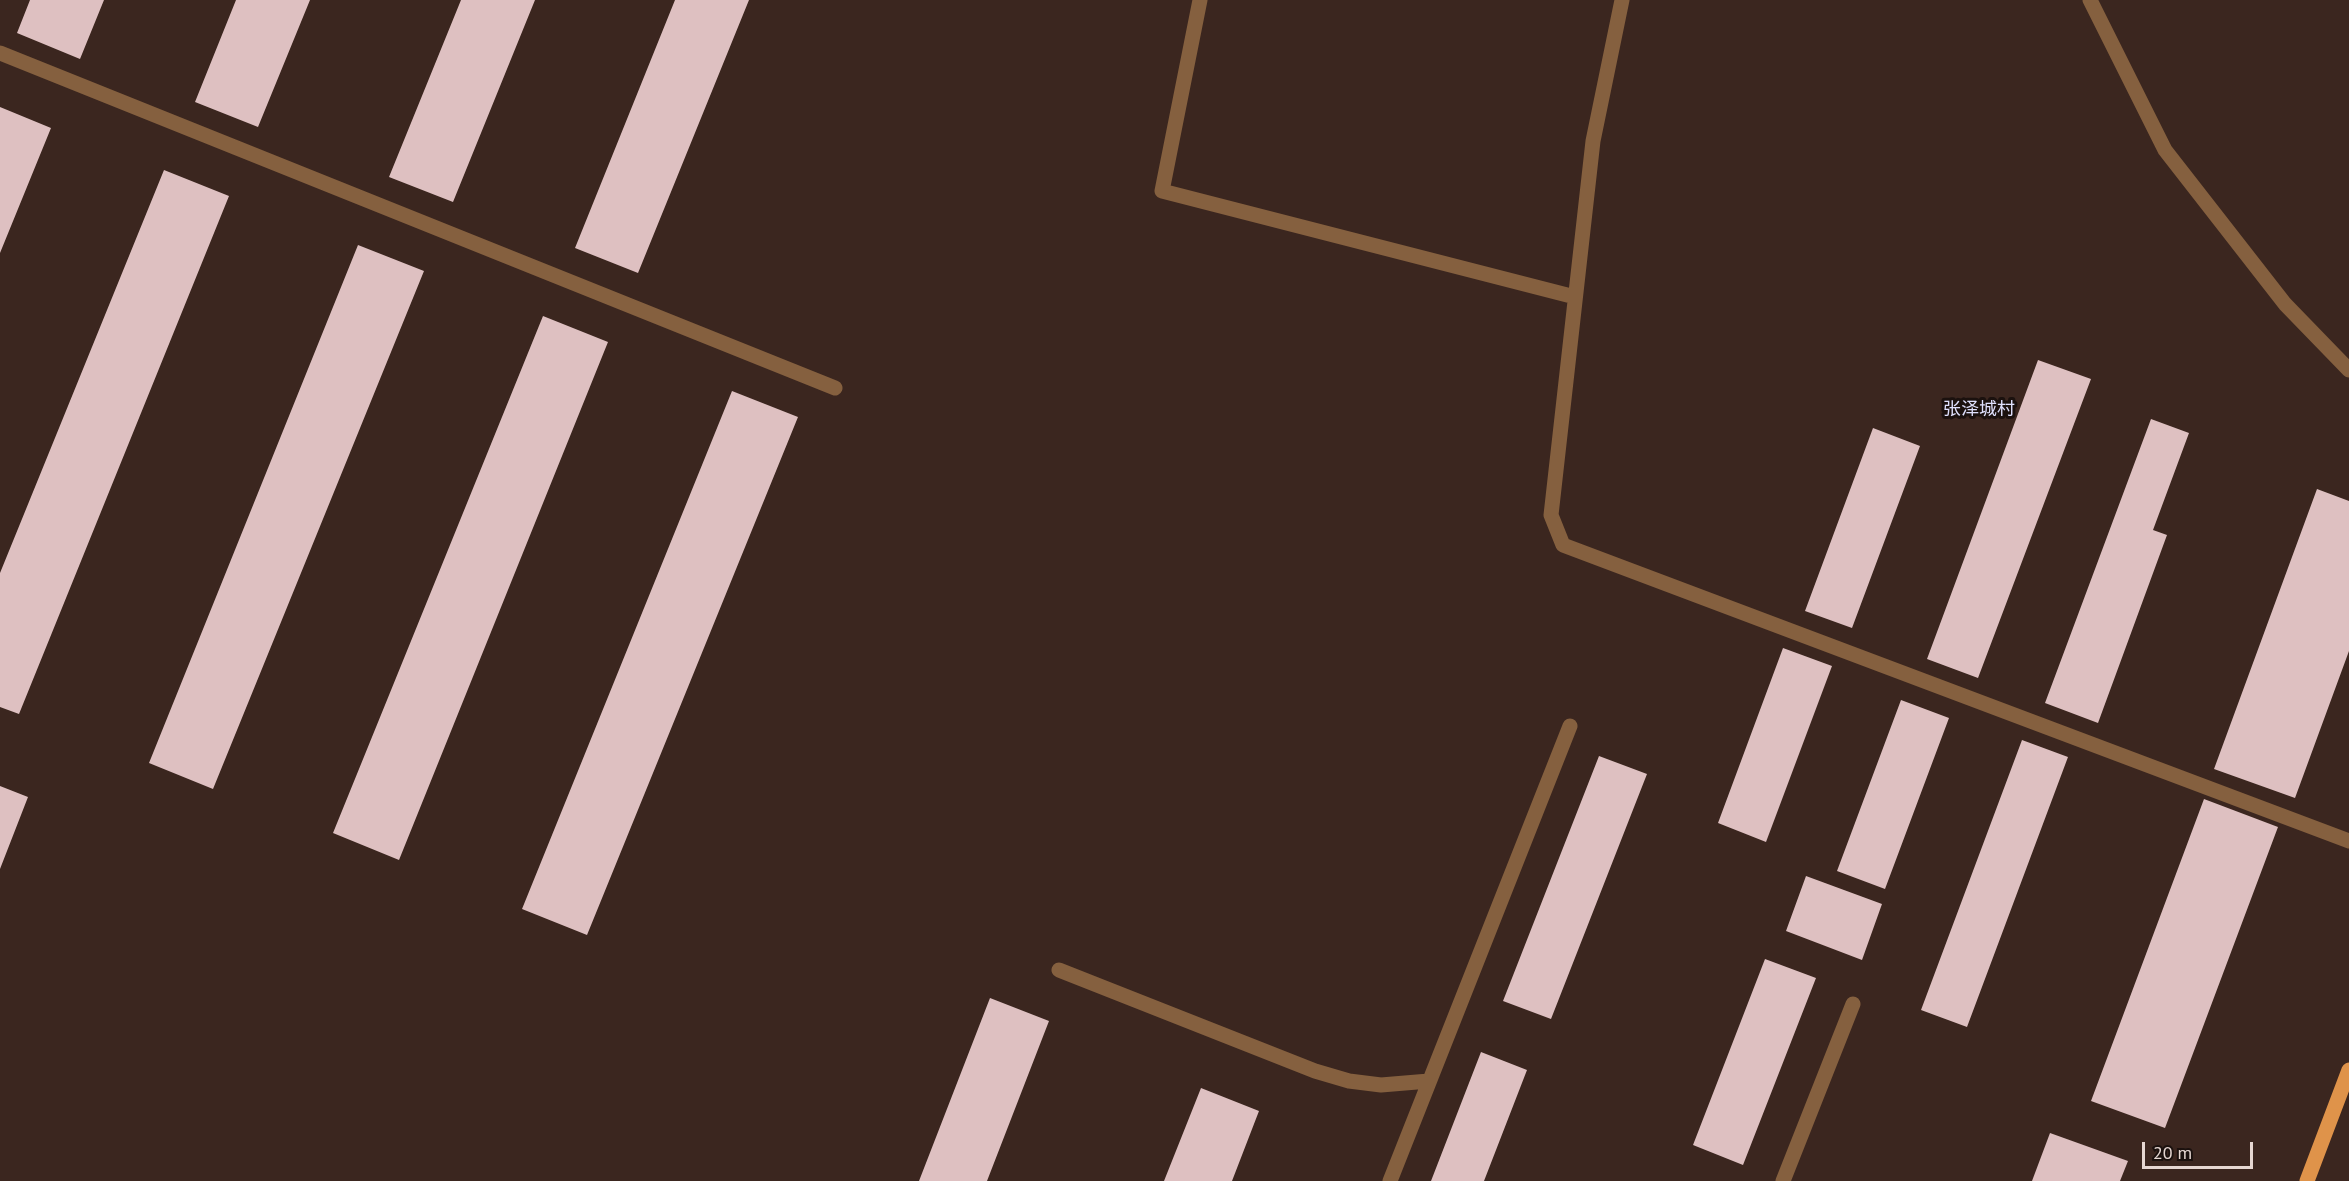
<!DOCTYPE html>
<html>
<head>
<meta charset="utf-8">
<style>
	body { margin:0 }
	#map { position:relative; width:2349px; height:1181px; overflow:hidden; background:#3b261f; font-family:"PT Sans",sans-serif }
	canvas { display:block }
	.scale { position:absolute; left:2142px; top:1142px; width:111px; height:27px; box-sizing:border-box; border:3px solid #e6d7d2; border-top:0; padding-left:8px; font-size:18px; line-height:21px; white-space:nowrap; color:#e6d7d2; -webkit-text-stroke:4px #1b110e; paint-order:stroke }
</style>
</head>
<body>
<div id="map">
<canvas width="2349" height="1181"></canvas>
<div class="scale">20 m</div>
</div>
<script>
const ctx = document.querySelector('canvas').getContext('2d');
ctx.lineJoin = 'round';
function fill(path, color) { ctx.fillStyle = color; ctx.fill(path, 'evenodd'); }
const poly = rows => new Path2D(rows.map(r => 'M' + r).join(''));
function strokePath(path, color, width, dash) { ctx.strokeStyle = color; ctx.lineWidth = width; ctx.lineCap = dash ? 'butt' : 'round'; ctx.setLineDash(dash || []); ctx.stroke(path); }
function write(font, color, halo, rows, align = 'center') {
  ctx.font = font + ' "PT Sans","Noto Sans SC",sans-serif'; ctx.lineWidth = 6; ctx.setLineDash([]); ctx.textBaseline = 'middle'; ctx.strokeStyle = halo; ctx.fillStyle = color; for (const [text, x, y, turn = 0] of rows) {
    ctx.save(); ctx.translate(x, y); ctx.rotate((+turn || 0) * Math.PI / 180); ctx.textAlign = isNaN(turn) ? turn : align; if (halo) ctx.strokeText(text, 0, 0); ctx.fillText(text, 0, 0); ctx.restore();
  }
}
const building = poly([
	[30,0,104,0,80,59,17,33],
	[236,0,310,0,258,127,195,102],
	[461,0,535,0,453,202,389,177],
	[675,0,749,0,638,273,575,248],
	[0,107,51,128,0,253],
	[164,170,229,196,19,714,0,707,0,573],
	[358,245,424,271,213,789,149,763],
	[543,316,608,342,399,860,333,833],
	[2038,360,2091,379,1978,678,1927,659],
	[732,391,798,417,587,935,522,909],
	[2151,419,2189,433,2153,530,2167,535,2098,723,2045,703],
	[1873,428,1920,446,1852,628,1805,611],
	[2317,489,2349,501,2349,651,2295,798,2214,769],
	[1783,648,1832,666,1766,842,1718,823],
	[1901,700,1949,718,1885,889,1837,871],
	[2022,740,2068,757,1967,1027,1921,1010],
	[1599,756,1647,774,1551,1019,1503,1001],
	[0,786,28,797,0,869],
	[2204,799,2278,827,2165,1128,2091,1101],
	[1806,876,1882,904,1862,960,1786,931],
	[1765,959,1816,978,1743,1165,1693,1145],
	[990,998,1049,1021,987,1181,919,1181],
	[1481,1052,1527,1070,1484,1181,1431,1181],
	[1201,1088,1259,1111,1232,1181,1164,1181],
	[2050,1133,2128,1161,2120,1181,2032,1181]
]);
const minor = poly([
	[1200,0,1162,191,1575,297],
	[1622,0,1593,141,1551,515,1563,545,2349,841],
	[2090,0,2165,150,2285,304,2349,370],
	[0,53,835,388],
	[1059,970,1315,1071,1349,1081,1381,1085,1429,1081],
	[1390,1181,1570,726],
	[1783,1181,1853,1004]
]);
const major = poly([
	[2307,1181,2349,1070]
]);
const quarterNames = [
	["张泽城村",1979,410]
];
fill(building, '#dec0c1');
strokePath(minor, '#85603f', 15);
strokePath(major, '#df934a', 15);
write('18px', '#dfe0fd', '#1b110e', quarterNames);
</script>
</body>
</html>
